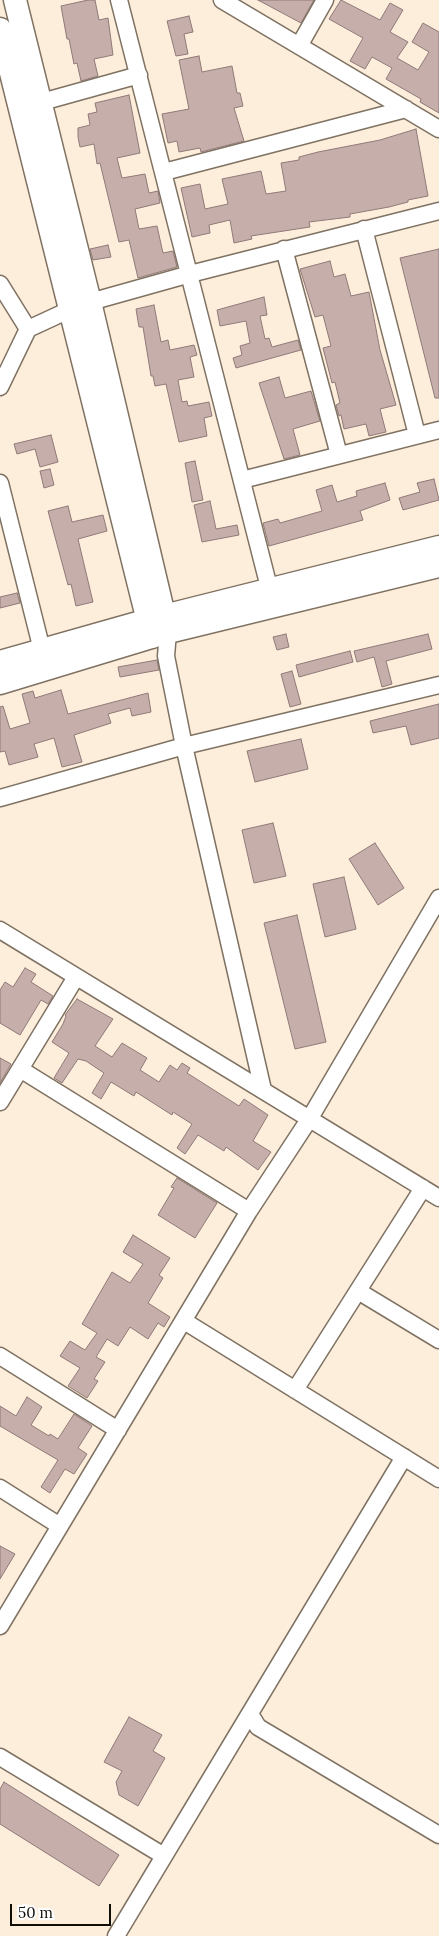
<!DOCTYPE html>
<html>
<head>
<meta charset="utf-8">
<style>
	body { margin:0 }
	#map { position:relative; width:439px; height:1936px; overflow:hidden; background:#fdeedc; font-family:Lora,serif }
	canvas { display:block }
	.scale { position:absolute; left:10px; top:1904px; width:101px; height:22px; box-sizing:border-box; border:2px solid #100c06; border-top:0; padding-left:6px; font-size:15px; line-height:18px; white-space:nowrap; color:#100c06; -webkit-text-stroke:4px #fefefe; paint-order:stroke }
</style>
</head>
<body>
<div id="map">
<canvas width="439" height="1936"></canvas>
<div class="scale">50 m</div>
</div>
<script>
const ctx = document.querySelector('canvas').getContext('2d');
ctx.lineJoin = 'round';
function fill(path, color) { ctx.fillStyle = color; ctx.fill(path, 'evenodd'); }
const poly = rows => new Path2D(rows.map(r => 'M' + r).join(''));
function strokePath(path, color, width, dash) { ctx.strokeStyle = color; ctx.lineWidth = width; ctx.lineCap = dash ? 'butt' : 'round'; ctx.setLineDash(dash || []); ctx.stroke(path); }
const building = poly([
	[88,0,95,0,99,20,108,18,113,55,94,59,98,76,81,81,77,63,74,64,69,39,67,39,61,6,88,0],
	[258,0,314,0,301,23,258,0],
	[341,0,380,20,390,3,403,10,390,32,408,42,397,58,418,70,429,52,412,42,423,23,439,32,439,113,420,102,421,99,386,79,392,68,372,57,365,69,350,61,363,38,329,19,341,0],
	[189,16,193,32,184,34,188,54,176,56,167,21,189,16],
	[199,56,202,72,232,66,237,93,240,93,243,106,234,108,244,141,201,152,200,148,179,152,177,141,168,143,162,114,189,109,179,60,199,56],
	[129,95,140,153,117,158,122,178,145,174,149,193,158,191,160,203,135,209,139,229,157,226,163,253,173,251,177,267,138,278,129,240,119,242,100,163,97,164,94,144,80,147,78,137,78,128,90,125,88,114,97,112,95,103,129,95],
	[416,129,428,196,408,200,408,202,389,207,350,214,350,217,309,222,310,227,251,236,252,239,234,243,230,220,209,225,210,233,192,237,181,188,200,184,205,209,228,204,222,179,261,171,266,194,286,191,281,163,299,160,299,157,318,152,380,140,416,129],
	[108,245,111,257,93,260,90,249,108,245],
	[439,249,439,398,435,398,400,258,439,249],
	[330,261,334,277,345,274,351,296,369,292,380,350,396,405,380,409,386,432,369,436,366,424,344,429,341,415,339,416,336,405,340,403,335,382,332,383,323,348,331,346,323,315,315,317,300,269,330,261],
	[264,297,267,315,260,316,265,339,269,338,272,347,298,340,301,350,236,368,233,358,242,355,240,346,250,343,246,321,220,326,217,310,264,297],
	[154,305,161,342,168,340,170,350,194,345,197,355,190,357,194,377,178,380,182,402,187,401,188,406,209,402,212,416,204,418,207,436,179,442,166,384,155,386,153,376,151,376,143,327,139,327,136,309,154,305],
	[279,377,285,398,311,391,320,421,293,429,300,455,284,459,259,383,279,377],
	[51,435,58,462,40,467,35,449,17,454,14,444,51,435],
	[195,461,203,500,192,502,185,463,195,461],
	[50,469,54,485,44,488,40,471,50,469],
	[434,479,439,500,403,510,399,498,420,492,417,483,434,479],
	[385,483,390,500,360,511,363,520,269,546,263,523,278,519,280,523,322,511,316,490,332,485,337,502,357,496,356,491,385,483],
	[210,501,216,529,237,525,239,535,202,542,194,505,210,501],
	[68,506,72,522,103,515,107,531,78,539,93,602,76,606,71,584,68,585,48,511,68,506],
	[17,593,20,603,0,608,0,597,17,593],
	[286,634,289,647,277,650,273,637,286,634],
	[428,634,432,649,386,661,392,684,382,687,374,657,357,662,354,651,428,634],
	[350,651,353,662,299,677,296,665,350,651],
	[157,660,159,670,120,677,118,667,157,660],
	[292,671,301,704,290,707,281,674,292,671],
	[61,690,68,714,148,693,151,712,132,716,130,708,108,714,111,723,74,735,82,762,62,767,54,738,34,744,38,757,9,765,5,751,0,752,0,707,3,706,10,729,30,723,22,694,33,691,35,698,61,690],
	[439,704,439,738,411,745,406,726,373,733,370,721,439,704],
	[301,739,308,769,255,782,247,751,301,739],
	[273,823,286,876,254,883,242,830,273,823],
	[375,843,404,888,378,905,349,859,375,843],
	[344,877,356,929,325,937,313,884,344,877],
	[297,915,326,1042,295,1049,264,923,297,915],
	[25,968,36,974,31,982,53,996,48,1004,41,1000,20,1035,0,1023,0,990,5,982,13,987,25,968],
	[77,999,113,1019,95,1046,112,1057,122,1043,147,1058,140,1070,159,1082,170,1065,177,1070,182,1063,190,1068,187,1073,239,1106,244,1099,268,1115,253,1141,271,1152,258,1170,226,1147,224,1151,198,1135,185,1154,177,1148,192,1124,173,1112,172,1115,136,1092,134,1096,111,1082,101,1099,92,1093,104,1073,86,1061,78,1059,62,1083,54,1078,69,1053,52,1042,63,1024,66,1016,65,1015,77,999],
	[0,1058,11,1064,0,1083,0,1058],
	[177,1178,217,1203,195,1238,158,1215,174,1188,171,1187,177,1178],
	[133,1235,170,1258,159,1275,163,1278,148,1303,170,1317,164,1327,158,1323,148,1339,130,1327,118,1346,107,1339,96,1357,105,1362,94,1379,98,1381,87,1398,68,1386,80,1368,60,1356,70,1341,85,1350,97,1333,82,1324,112,1272,130,1283,143,1264,123,1252,133,1235],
	[27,1397,42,1407,31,1425,49,1436,50,1434,58,1439,74,1414,92,1426,78,1448,87,1454,74,1474,65,1469,50,1493,41,1487,58,1460,0,1426,0,1406,16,1416,27,1397],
	[0,1546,15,1554,0,1579,0,1546],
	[129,1717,162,1735,153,1751,165,1758,138,1806,119,1795,116,1782,122,1771,104,1762,129,1717],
	[4,1782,119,1855,99,1886,0,1824,0,1789,4,1782]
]);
const street = poly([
	[119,0,272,599],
	[222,0,439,129],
	[299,46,325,0],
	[31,105,139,75],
	[164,172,406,109],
	[364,229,417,435],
	[284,249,339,455],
	[0,284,28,329],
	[0,387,28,329,69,310,90,302,190,274,439,211],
	[242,480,439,430],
	[0,483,42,650],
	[168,632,166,656,184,746,263,1090],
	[0,798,184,746,439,685],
	[0,930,439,1198],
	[20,1069,249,1211],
	[0,1102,76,977],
	[358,1291,439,1340],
	[184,1321,439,1479],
	[0,1356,118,1430],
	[295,1390,423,1188],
	[0,1488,60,1526],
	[0,1626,249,1211,310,1118,439,898],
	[250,1714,258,1727,439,1835],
	[0,1757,164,1856],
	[116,1936,404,1457]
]);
const secondary = poly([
	[15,0,90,302,168,632],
	[0,29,152,637],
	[0,662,148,620,439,547],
	[0,683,168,632,439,566]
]);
fill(building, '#c6aeab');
strokePath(building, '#907977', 1);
strokePath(street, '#7f7262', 19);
strokePath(secondary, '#7f7262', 25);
strokePath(street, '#fff', 16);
strokePath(secondary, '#fff', 22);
</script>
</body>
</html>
